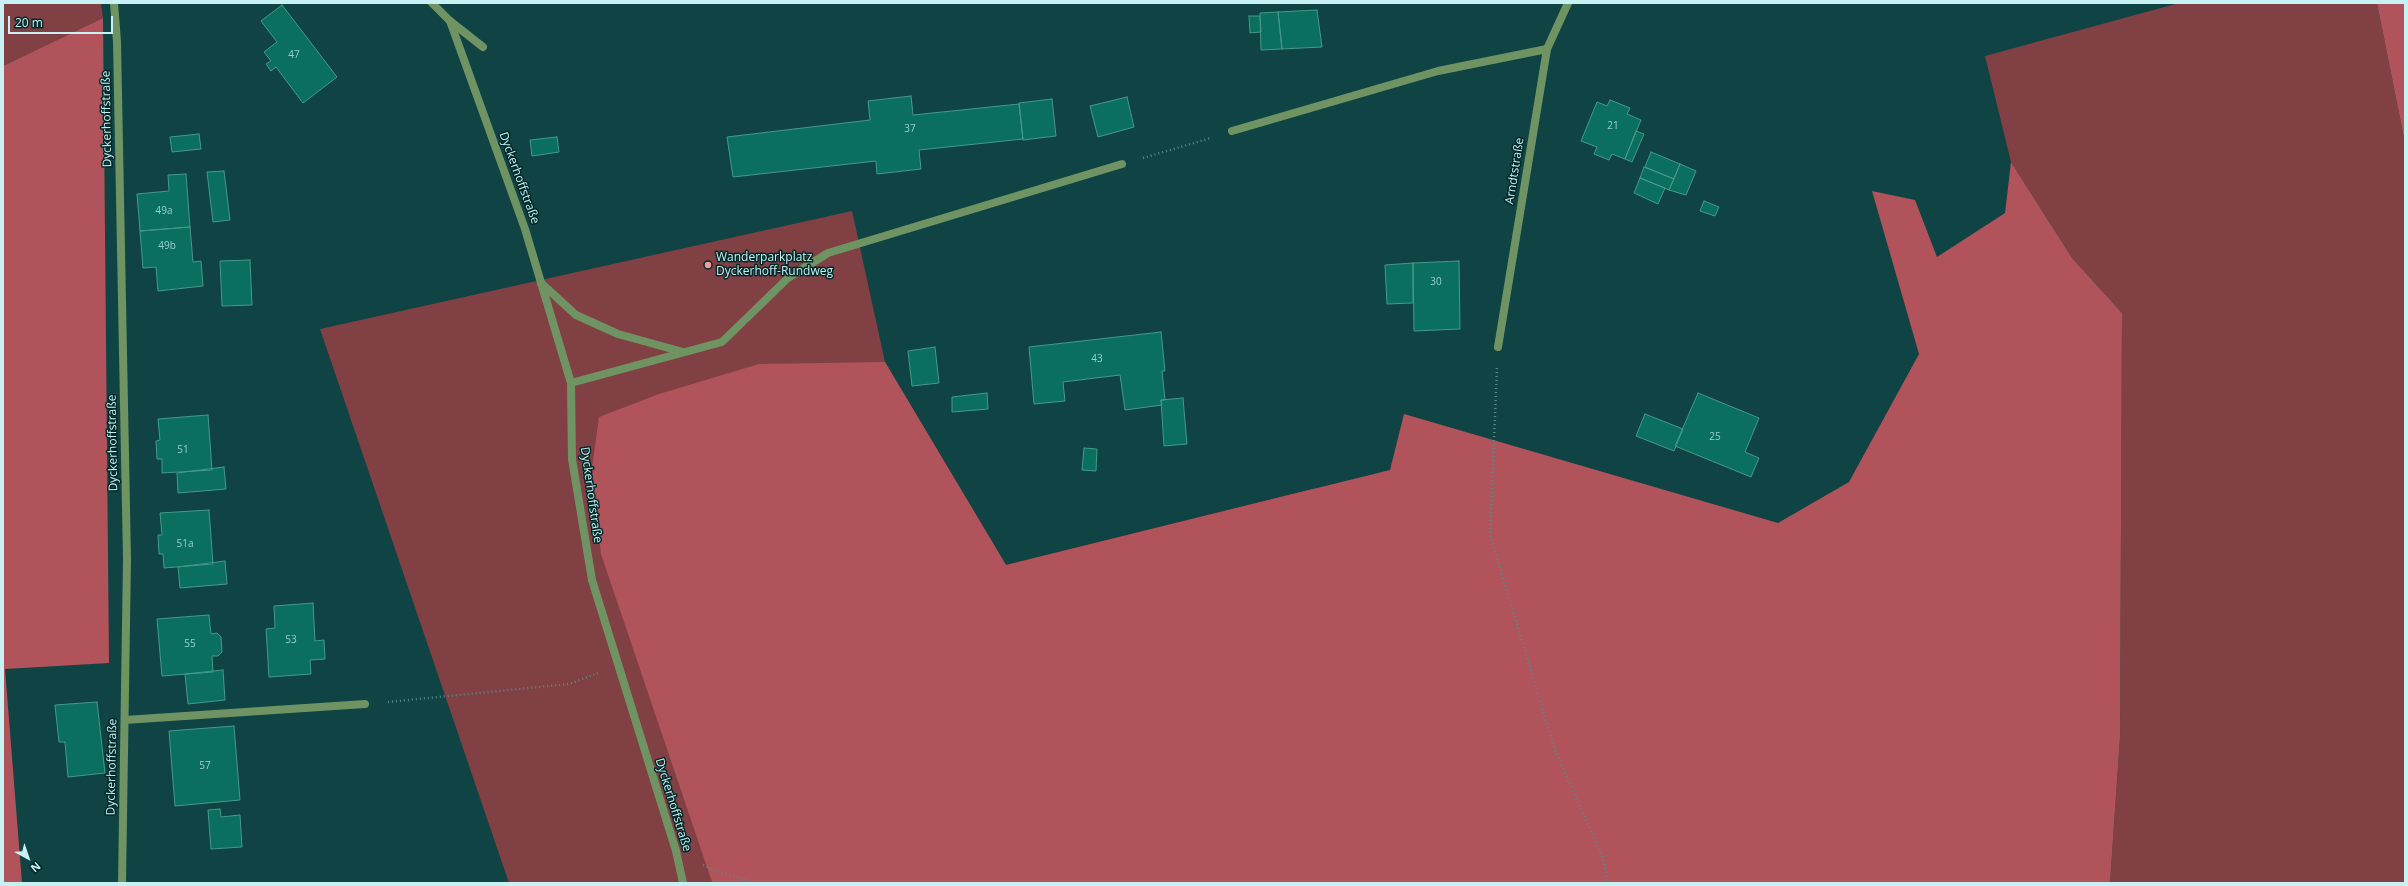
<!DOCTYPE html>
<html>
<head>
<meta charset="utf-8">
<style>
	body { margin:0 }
	#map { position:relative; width:2408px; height:886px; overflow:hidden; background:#0f4344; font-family:"Open Sans",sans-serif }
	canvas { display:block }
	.frame { position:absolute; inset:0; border:4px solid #c7f1f2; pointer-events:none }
	.north { position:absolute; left:8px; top:838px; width:40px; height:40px; -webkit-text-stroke:3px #002829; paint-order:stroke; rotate:140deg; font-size:11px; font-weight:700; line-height:16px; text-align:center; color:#c7f1f2 }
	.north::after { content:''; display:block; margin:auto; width:14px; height:18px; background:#c7f1f2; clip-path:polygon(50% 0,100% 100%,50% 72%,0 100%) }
	.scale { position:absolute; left:8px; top:16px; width:105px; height:18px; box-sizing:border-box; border:2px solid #c7f1f2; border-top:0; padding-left:5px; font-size:12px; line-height:14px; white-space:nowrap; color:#c7f1f2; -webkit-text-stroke:3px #002829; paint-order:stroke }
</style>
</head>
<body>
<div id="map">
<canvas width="2408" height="886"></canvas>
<div class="frame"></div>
<div class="north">N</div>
<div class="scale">20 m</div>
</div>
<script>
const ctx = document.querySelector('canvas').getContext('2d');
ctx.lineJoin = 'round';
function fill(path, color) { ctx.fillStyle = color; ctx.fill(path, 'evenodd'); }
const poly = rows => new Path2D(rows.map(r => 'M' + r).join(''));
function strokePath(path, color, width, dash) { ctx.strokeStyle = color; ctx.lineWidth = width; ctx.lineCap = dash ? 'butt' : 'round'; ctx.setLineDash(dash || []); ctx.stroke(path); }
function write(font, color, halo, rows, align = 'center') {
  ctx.font = font + ' "Open Sans",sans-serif'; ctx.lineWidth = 3; ctx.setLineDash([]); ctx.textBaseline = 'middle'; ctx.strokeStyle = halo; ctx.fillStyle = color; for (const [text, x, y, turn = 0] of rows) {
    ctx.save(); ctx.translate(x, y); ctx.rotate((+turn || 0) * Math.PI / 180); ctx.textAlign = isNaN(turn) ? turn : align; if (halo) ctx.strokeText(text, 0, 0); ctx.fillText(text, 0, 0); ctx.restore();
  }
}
const green = poly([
	[3,3,101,3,103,18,3,66],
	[2179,3,2377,3,2405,143,2405,883,2110,883,2120,737,2122,313,2072,258,2011,162,1985,56],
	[852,211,885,362,1006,565,1316,488,1245,883,509,883,320,329]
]);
const forest = poly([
	[2377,3,2405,3,2405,143],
	[103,18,109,663,5,669,22,883,3,883,3,66],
	[2011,162,2072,258,2122,313,2120,737,2110,883,704,883,712,882,601,554,592,468,599,417,659,394,759,364,885,362,1006,565,1390,470,1404,414,1778,523,1849,482,1919,354,1872,191,1915,200,1937,257,2005,213]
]);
const building = poly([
	[282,5,337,77,303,103,276,67,271,71,266,64,271,61,264,52,277,42,261,21,282,5],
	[1317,10,1322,47,1282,49,1278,12,1317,10],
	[1278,12,1282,49,1261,50,1260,13,1278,12],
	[1249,16,1260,16,1261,32,1250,33,1249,16],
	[911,96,913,115,1019,104,1023,139,919,150,921,169,877,174,876,161,733,177,727,137,870,120,868,101,911,96],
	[1127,97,1134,127,1098,137,1090,106,1127,97],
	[1052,99,1056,136,1023,140,1019,103,1052,99],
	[1610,100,1630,108,1627,114,1641,120,1625,159,1612,154,1609,160,1594,154,1597,147,1581,141,1597,102,1607,106,1610,100],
	[1636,131,1644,134,1632,162,1625,159,1636,131],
	[199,134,201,149,172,152,170,137,199,134],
	[557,137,559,152,532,156,530,140,557,137],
	[1651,152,1680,164,1674,179,1645,167,1651,152],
	[1680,164,1696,171,1686,195,1669,190,1680,164],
	[1644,167,1674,179,1669,190,1640,178,1644,167],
	[224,171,230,220,213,222,207,172,224,171],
	[186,174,190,227,140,231,137,194,169,191,168,175,186,174],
	[1640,178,1665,188,1658,204,1634,193,1640,178],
	[1704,201,1719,207,1715,216,1700,211,1704,201],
	[190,227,193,262,201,261,203,286,158,291,156,267,143,268,140,231,190,227],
	[250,260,252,305,222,306,220,261,250,260],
	[1459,261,1460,329,1414,331,1413,263,1459,261],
	[1413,263,1413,303,1387,304,1385,265,1413,263],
	[1161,332,1165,371,1162,371,1165,400,1161,400,1162,405,1125,410,1120,375,1063,382,1065,401,1034,404,1029,347,1161,332],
	[935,347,939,383,912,386,908,351,935,347],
	[987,393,988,409,952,412,952,397,987,393],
	[1698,393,1759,418,1745,452,1759,458,1751,477,1675,446,1698,393],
	[1183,398,1187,444,1164,446,1161,400,1183,398],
	[1645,414,1683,429,1674,451,1636,436,1645,414],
	[208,415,212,470,162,473,162,459,157,459,156,441,160,440,158,419,208,415],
	[1084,448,1097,449,1096,471,1082,470,1084,448],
	[224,467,226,489,178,493,177,473,224,467],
	[209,510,213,564,164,568,163,554,159,554,158,535,162,535,160,513,209,510],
	[225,561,227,584,180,588,178,567,225,561],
	[313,603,315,641,324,640,325,659,310,660,311,674,269,677,266,629,275,628,274,606,313,603],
	[209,615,211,634,217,633,221,637,222,652,218,656,212,656,213,672,162,676,157,619,209,615],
	[223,670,225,700,188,704,185,674,223,670],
	[97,702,105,773,68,777,65,742,59,742,55,705,97,702],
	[234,726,240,800,175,806,169,731,234,726],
	[220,809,221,817,240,815,242,847,211,849,208,810,220,809]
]);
const path = poly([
	[1143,158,1211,138],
	[1497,368,1490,535,1555,750,1603,858,1608,883],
	[388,702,569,684,598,673],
	[703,865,716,871,756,883]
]);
const service = poly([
	[450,21,483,47],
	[1232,131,1438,71,1547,49],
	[541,283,576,315,618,334,683,352],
	[125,720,365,704],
	[683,883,676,851,592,580,572,459,571,383,722,342,788,278,828,253,1122,164]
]);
const minor = poly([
	[114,3,117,42,127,559,122,883],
	[432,3,450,21,525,229,571,383],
	[1498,347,1547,49,1568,3]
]);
const markers = [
	[708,265,4,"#f59b9e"]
];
const numberNames = [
	["47",294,55],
	["21",1613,126],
	["37",910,129],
	["49a",164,211],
	["49b",167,246],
	["30",1436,282],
	["43",1097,359],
	["25",1715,437],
	["51",183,450],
	["51a",185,544],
	["53",291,640],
	["55",190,644],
	["57",205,766]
];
const streetNames = [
	["Dyckerhoffstraße",107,119,-91],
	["Arndtstraße",1515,171,-81],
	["Dyckerhoffstraße",519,178,70],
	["Dyckerhoffstraße",113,443,-91],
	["Dyckerhoffstraße",591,495,82],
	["Dyckerhoffstraße",112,767,-89],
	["Dyckerhoffstraße",673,805,73]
];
const poiNames = [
	["Wanderparkplatz",716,258],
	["Dyckerhoff-Rundweg",716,272]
];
fill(green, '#814044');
fill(forest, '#b1535a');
fill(building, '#0a6f5f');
strokePath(building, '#459a89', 1);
strokePath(path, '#588889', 2.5, [1, 3]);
strokePath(service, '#6f9362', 8);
strokePath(minor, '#6f9362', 8);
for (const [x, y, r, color] of markers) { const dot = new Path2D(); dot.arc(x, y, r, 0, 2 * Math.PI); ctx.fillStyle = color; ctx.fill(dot); strokePath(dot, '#002829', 1.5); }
write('10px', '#98d0cd', null, numberNames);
write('12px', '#c7f1f2', '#002829', streetNames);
write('12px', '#c7f1f2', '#002829', poiNames, 'left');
</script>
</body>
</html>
